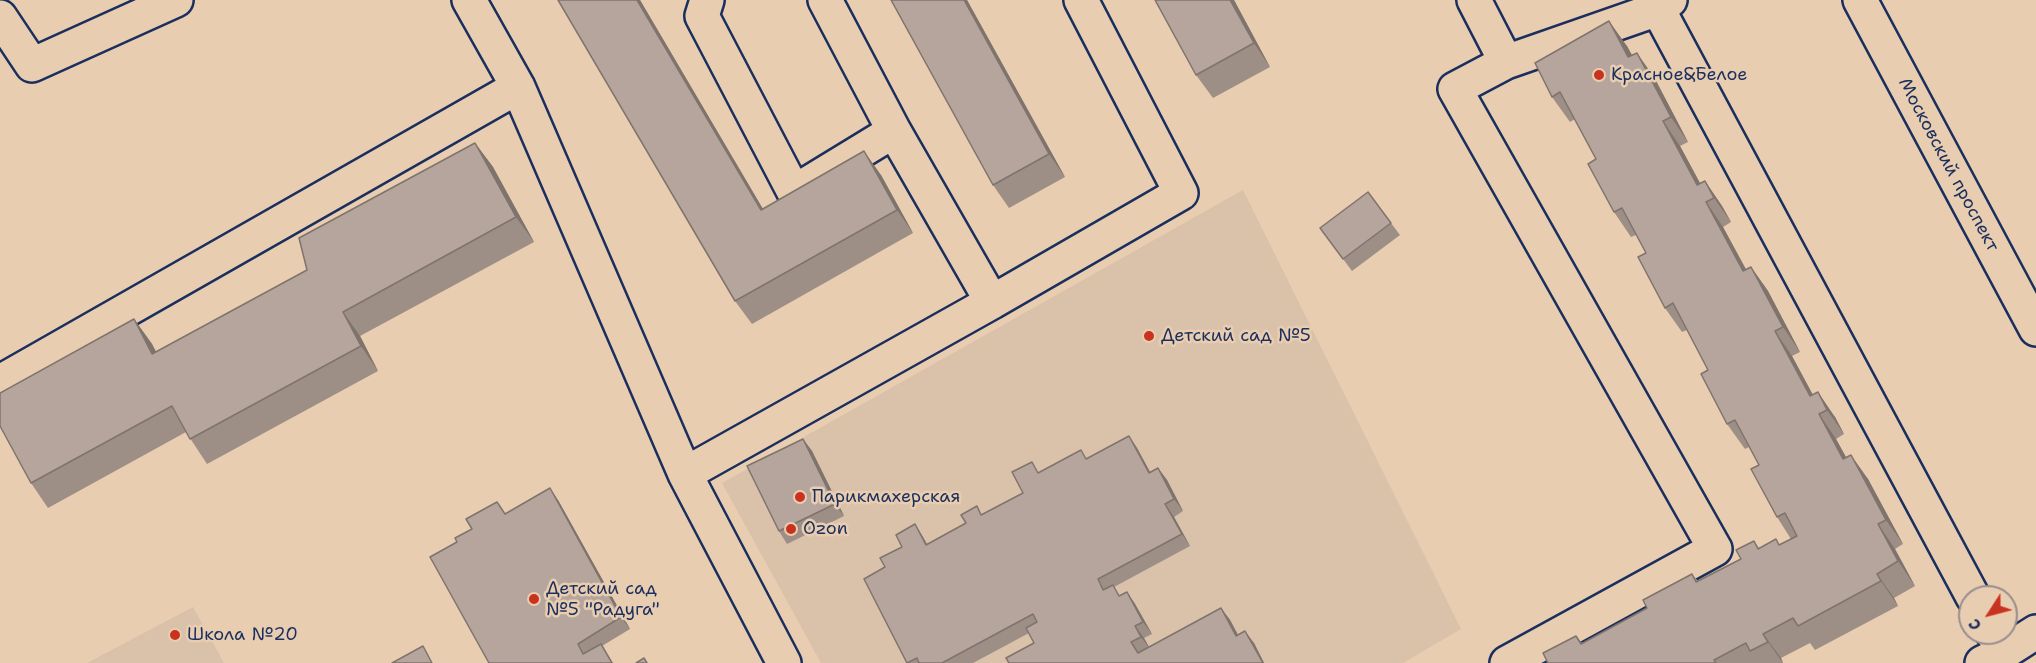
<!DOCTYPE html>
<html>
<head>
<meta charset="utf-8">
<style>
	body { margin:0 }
	#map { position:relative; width:2036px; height:663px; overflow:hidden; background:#e9cdb0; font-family:"Shantell Sans",sans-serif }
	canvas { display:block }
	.north { position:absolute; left:1958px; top:585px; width:60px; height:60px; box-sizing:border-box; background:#e9cdb0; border:2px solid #978e8f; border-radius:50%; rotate:234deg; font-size:16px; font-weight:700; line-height:24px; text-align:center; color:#1b2f5e }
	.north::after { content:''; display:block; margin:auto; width:21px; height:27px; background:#c8321e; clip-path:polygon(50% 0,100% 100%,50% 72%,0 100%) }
</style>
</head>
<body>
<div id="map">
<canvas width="2036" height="663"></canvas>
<div class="north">С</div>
</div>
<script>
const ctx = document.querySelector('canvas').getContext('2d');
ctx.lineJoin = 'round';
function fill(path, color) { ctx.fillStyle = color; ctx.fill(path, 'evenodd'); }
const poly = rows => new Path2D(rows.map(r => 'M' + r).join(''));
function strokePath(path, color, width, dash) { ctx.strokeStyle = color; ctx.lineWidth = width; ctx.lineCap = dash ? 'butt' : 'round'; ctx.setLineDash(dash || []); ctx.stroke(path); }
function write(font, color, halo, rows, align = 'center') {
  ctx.font = font + ' "Shantell Sans",sans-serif'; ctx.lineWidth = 5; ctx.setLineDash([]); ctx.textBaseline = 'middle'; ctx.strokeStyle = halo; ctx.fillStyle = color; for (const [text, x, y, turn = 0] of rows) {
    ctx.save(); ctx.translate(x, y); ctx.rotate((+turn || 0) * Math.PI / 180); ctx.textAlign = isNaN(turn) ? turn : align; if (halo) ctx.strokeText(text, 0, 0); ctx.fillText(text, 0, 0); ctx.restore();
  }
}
const built = poly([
	[1243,190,1461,629,1403,663,821,663,722,483],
	[193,607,224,663,87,663]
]);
const minor = poly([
	[469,0,518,87],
	[825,0,894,131],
	[1474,0,1506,62],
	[1658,9,1973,597],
	[0,17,32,65,176,0],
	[992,302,1181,193,1081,0],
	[0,382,518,87,685,474,784,663],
	[685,474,992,302,894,131,794,192,702,16,707,0],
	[2003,653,2036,632],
	[1507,663,1715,549,1455,89,1506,62,1658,9,1670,0],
	[1982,663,2003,653,1993,633]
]);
const major = poly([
	[1860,0,2036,329]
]);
const wall = poly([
	[558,0,640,0,763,209,881,175,913,233,752,324,735,301],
	[891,0,967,0,1065,177,1009,208,993,185],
	[1155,0,1234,0,1270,67,1213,98,1196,75],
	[1627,46,1632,55,1654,77,1688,142,1680,146,1700,183,1705,181,1722,206,1731,222,1723,227,1746,269,1751,267,1768,291,1800,352,1792,356,1813,395,1835,417,1844,434,1836,439,1846,457,1868,479,1903,544,1895,549,1915,586,1894,598,1898,606,1815,650,1810,643,1781,658,1783,663,1548,663,1576,636,1582,643,1647,608,1692,574,1698,581,1741,559,1754,541,1759,548,1780,545,1791,539,1777,517,1759,465,1749,447,1745,449,1727,424,1708,370,1687,330,1682,332,1665,308,1646,253,1636,235,1631,237,1614,212,1596,159,1575,119,1570,122,1552,97],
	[475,143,493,167,534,242,360,336,378,371,207,464,186,432,48,508,31,483,134,319,152,344,156,352,307,270],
	[1391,223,1400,235,1352,271,1320,228],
	[1129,436,1137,448,1150,472,1158,468,1167,480,1183,511,1174,517,1190,546,1114,587,1120,596,1127,592,1135,604,1152,634,1144,638,1149,647,1221,608,1230,620,1238,635,1254,643,1264,663,1009,663,1034,643,1029,633,973,663,907,663,885,567,902,547,915,524,927,544,1023,493,1039,473,1087,459],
	[803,439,812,451,844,516,787,544,779,531],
	[558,500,630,629,602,646,613,663,489,663,457,542,506,514]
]);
const shadedWall = poly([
	[637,0,640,0,777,233,761,210],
	[964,0,967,0,1065,177,1049,154],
	[1230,0,1234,0,1270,67,1254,43],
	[1609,21,1627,46,1646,82,1628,57],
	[1637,53,1654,77,1688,142,1671,117],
	[1663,121,1680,146,1709,200,1697,185],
	[475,143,493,167,534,242,516,217],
	[864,151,881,175,913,233,897,210],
	[1705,181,1722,206,1731,222,1714,198],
	[1706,202,1723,227,1760,296,1743,271],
	[1751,267,1768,291,1800,352,1783,327],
	[343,312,360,336,378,371,361,346],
	[134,319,152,344,170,379,152,354],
	[1775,331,1792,356,1822,412,1810,396],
	[1818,392,1835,417,1844,434,1827,410],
	[1819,414,1836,439,1860,483,1843,459],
	[1129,436,1137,448,1157,485,1149,473],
	[803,439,812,451,844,516,835,504],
	[1851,455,1868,479,1903,544,1886,520],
	[1158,468,1167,480,1183,511,1174,499],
	[550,488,558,500,630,629,621,617],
	[1165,504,1174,517,1190,546,1182,534],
	[915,524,923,537,934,557,926,545],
	[1878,524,1895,549,1915,586,1898,561],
	[1877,574,1894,598,1898,606,1881,581],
	[1127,592,1135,604,1152,634,1143,622],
	[1221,608,1230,620,1245,648,1236,636],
	[1135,626,1144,638,1150,649,1141,637],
	[1245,631,1254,643,1264,663,1263,663],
	[1763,634,1781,658,1783,663,1768,642]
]);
const building = poly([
	[558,0,637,0,761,210,864,151,897,210,735,301,558,0],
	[891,0,964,0,1049,154,993,185,891,0],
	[1155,0,1230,0,1254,43,1196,75,1155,0],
	[1609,21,1628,57,1637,53,1671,117,1663,121,1697,185,1705,181,1714,198,1706,202,1743,271,1751,267,1783,327,1775,331,1810,396,1818,392,1827,410,1819,414,1843,459,1851,455,1886,520,1878,524,1898,561,1877,574,1881,581,1798,626,1793,618,1763,634,1768,642,1750,651,1746,643,1714,660,1716,663,1548,663,1543,653,1576,636,1581,644,1647,608,1643,600,1692,574,1696,582,1741,559,1736,550,1754,541,1758,549,1776,539,1779,545,1797,536,1785,513,1777,517,1751,469,1759,465,1735,420,1727,424,1701,374,1708,370,1673,303,1665,308,1638,257,1646,253,1622,208,1614,212,1588,164,1596,159,1560,92,1552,97,1535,63,1609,21],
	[475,143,516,217,343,312,361,346,190,439,172,406,31,483,0,426,0,393,134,319,152,354,307,270,299,238,475,143],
	[1368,192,1391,223,1343,259,1320,228,1368,192],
	[1129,436,1149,473,1158,468,1174,499,1165,504,1182,534,1098,579,1103,590,1113,585,1119,596,1127,592,1143,622,1135,626,1141,637,1131,642,1138,653,1221,608,1236,636,1245,631,1263,663,1009,663,1006,658,1034,643,1026,628,1037,622,1033,614,942,663,919,663,917,658,907,663,864,579,885,567,880,558,902,547,896,535,915,524,926,545,966,523,961,515,977,506,981,515,1023,493,1012,472,1032,462,1038,473,1081,450,1086,459,1129,436],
	[803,439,835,504,779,531,747,466,803,439],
	[550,488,621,617,578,644,583,654,601,644,612,663,489,663,430,557,457,542,455,538,472,529,466,519,497,502,505,514,550,488],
	[423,646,432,663,392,663,423,646],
	[644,658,647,663,636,663,644,658]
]);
const markers = [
	[1599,75,6,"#c8321e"],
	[1149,336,6,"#c8321e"],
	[800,497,6,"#c8321e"],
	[791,529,6,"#c8321e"],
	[534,599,6,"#c8321e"],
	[175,635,6,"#c8321e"]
];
const poiNames = [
	["Красное&Белое",1611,75],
	["Детский сад №5",1161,336],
	["Парикмахерская",812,497],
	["Ozon",803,529],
	["Детский сад",546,589],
	["№5 \"Радуга\"",546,610],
	["Школа №20",187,635]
];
const streetNames = [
	["Московский проспект",1948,165,62]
];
fill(built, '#dac1aa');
strokePath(minor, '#1b2f5e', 38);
strokePath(major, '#1b2f5e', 38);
strokePath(minor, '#e9cdb0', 33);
strokePath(major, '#e9cdb0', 33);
fill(wall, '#9d8e86');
fill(shadedWall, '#7f746d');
fill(building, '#b6a59c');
strokePath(building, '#7f746d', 1.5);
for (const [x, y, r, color] of markers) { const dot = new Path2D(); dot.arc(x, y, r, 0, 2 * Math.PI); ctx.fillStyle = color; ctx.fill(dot); strokePath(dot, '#e9cdb0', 2); }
write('18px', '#1b2f5e', '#e9cdb0', poiNames, 'left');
write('18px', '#1b2f5e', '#e9cdb0', streetNames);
</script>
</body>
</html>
